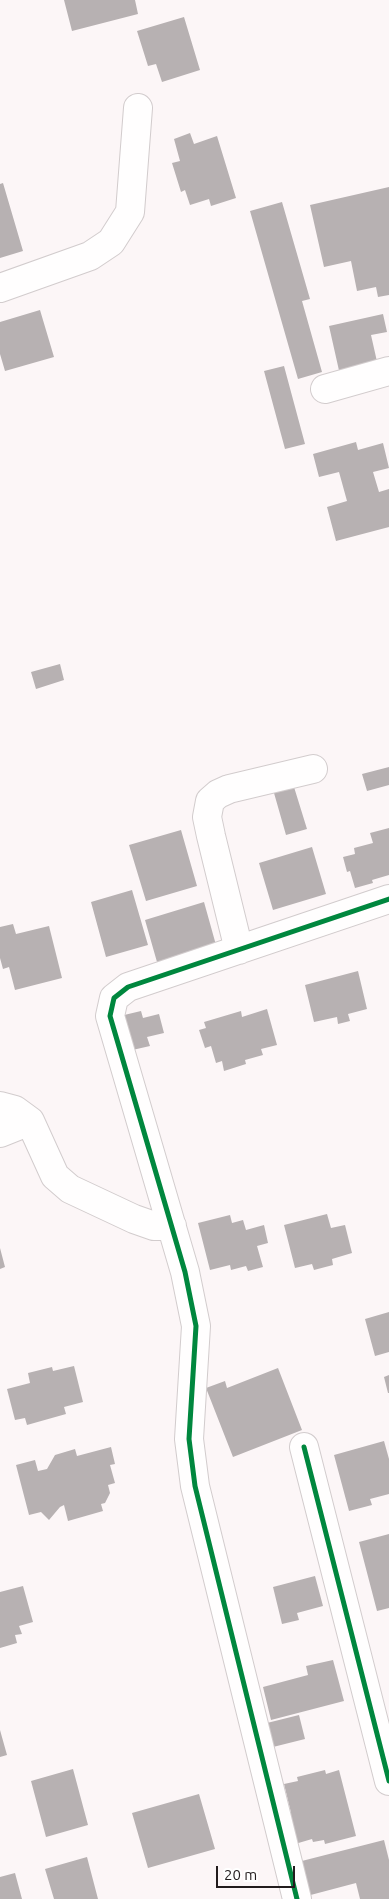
<!DOCTYPE html>
<html>
<head>
<meta charset="utf-8">
<style>
	body { margin:0 }
	#map { position:relative; width:389px; height:1899px; overflow:hidden; background:#fcf6f7; font-family:Ubuntu,sans-serif }
	canvas { display:block }
	.scale { position:absolute; left:216px; top:1866px; width:79px; height:22px; box-sizing:border-box; border:2px solid #221c1d; border-top:0; padding-left:6px; font-size:15px; line-height:18px; white-space:nowrap; color:#221c1d; -webkit-text-stroke:4px #fff; paint-order:stroke }
</style>
</head>
<body>
<div id="map">
<canvas width="389" height="1899"></canvas>
<div class="scale">20 m</div>
</div>
<script>
const ctx = document.querySelector('canvas').getContext('2d');
ctx.lineJoin = 'round';
function fill(path, color) { ctx.fillStyle = color; ctx.fill(path, 'evenodd'); }
const poly = rows => new Path2D(rows.map(r => 'M' + r).join(''));
function strokePath(path, color, width, dash) { ctx.strokeStyle = color; ctx.lineWidth = width; ctx.lineCap = dash ? 'butt' : 'round'; ctx.setLineDash(dash || []); ctx.stroke(path); }
const building = poly([
	[64,0,135,0,138,14,72,31],
	[184,17,200,70,162,82,156,64,148,66,137,31],
	[190,133,194,144,217,136,236,198,211,206,209,199,190,205,185,190,181,192,172,163,180,161,174,139],
	[3,183,23,251,0,258,0,184],
	[389,187,389,295,378,297,376,287,357,291,351,261,324,267,310,205],
	[282,202,310,299,302,301,322,372,298,379,250,211],
	[40,310,54,357,5,371,0,354,0,322],
	[383,314,387,332,371,335,378,366,340,375,329,326],
	[284,366,305,444,285,449,264,371],
	[356,442,358,450,383,443,389,468,373,472,379,492,389,489,389,527,336,541,327,507,347,501,339,472,319,477,313,454],
	[60,664,64,680,36,689,31,672],
	[389,767,389,785,367,791,362,774],
	[294,787,307,829,286,835,274,793],
	[389,828,389,875,372,880,373,883,355,888,350,871,347,872,343,857,355,854,354,848,373,843,370,833],
	[181,830,197,886,146,901,129,845],
	[312,847,326,894,273,910,259,863],
	[132,890,148,945,106,957,91,902],
	[204,902,216,945,157,962,145,920],
	[13,924,16,934,49,926,62,978,15,990,9,967,3,969,0,958,0,927],
	[358,971,367,1009,348,1014,350,1021,338,1024,337,1017,314,1022,305,985],
	[267,1009,277,1045,261,1049,263,1055,245,1060,246,1064,224,1071,222,1061,216,1063,211,1046,205,1048,199,1030,206,1028,204,1022,241,1011,242,1017],
	[141,1011,143,1018,159,1014,164,1033,147,1037,150,1046,128,1051,120,1016],
	[327,1214,331,1228,345,1225,352,1253,332,1259,333,1265,314,1270,312,1264,295,1268,284,1225],
	[230,1215,232,1223,243,1220,246,1230,264,1225,268,1243,257,1246,263,1267,248,1271,246,1266,231,1270,230,1265,210,1270,198,1223],
	[0,1248,5,1267,0,1269],
	[389,1312,389,1352,375,1356,365,1319],
	[74,1366,83,1402,64,1407,66,1414,27,1425,25,1418,15,1420,7,1389,30,1383,28,1373,52,1367,53,1371],
	[278,1368,302,1430,233,1457,206,1388,225,1381,227,1388],
	[389,1375,389,1393,388,1393,384,1377],
	[384,1441,389,1459,389,1494,370,1499,372,1505,349,1511,334,1455],
	[111,1447,115,1464,110,1465,115,1483,108,1485,110,1493,105,1503,101,1504,103,1511,68,1521,64,1505,60,1507,49,1520,41,1512,29,1515,16,1465,35,1460,38,1471,47,1469,55,1455,75,1449,77,1456],
	[389,1534,389,1608,377,1611,359,1542],
	[315,1576,323,1606,297,1613,299,1620,282,1624,273,1587],
	[23,1586,33,1622,19,1626,22,1634,15,1635,17,1643,0,1648,0,1592],
	[333,1660,344,1701,271,1720,263,1687,308,1675,306,1666],
	[299,1715,305,1739,273,1747,267,1723],
	[0,1730,7,1755,0,1757],
	[73,1769,88,1825,46,1837,31,1781],
	[325,1770,326,1774,339,1770,356,1836,325,1844,324,1840,313,1842,312,1839,295,1844,287,1814,291,1813,284,1784,298,1781,297,1777],
	[199,1794,215,1849,148,1868,132,1813],
	[384,1840,389,1860,389,1899,360,1899,356,1883,303,1897,294,1863],
	[87,1857,98,1899,54,1899,45,1869],
	[15,1873,22,1899,0,1899,0,1877]
]);
const minor = poly([
	[0,288,90,256,111,242,130,212,138,108],
	[325,389,389,371],
	[239,950,211,836,207,817,210,801,218,794,229,789,313,769],
	[0,1106,15,1110,30,1121,55,1176,70,1189,134,1219,154,1226,172,1226],
	[0,1133,30,1121],
	[304,1447,389,1781],
	[297,1899,195,1486,189,1439,196,1326,185,1272,110,1016,114,998,128,987,389,899]
]);
const cycleway = poly([
	[304,1447,389,1781],
	[297,1899,195,1486,189,1439,196,1326,185,1272,110,1016,114,998,128,987,389,899]
]);
fill(building, '#b7b1b2');
strokePath(minor, '#d2cccd', 30);
strokePath(minor, '#fffefe', 28);
strokePath(cycleway, '#00873e', 5);
</script>
</body>
</html>
